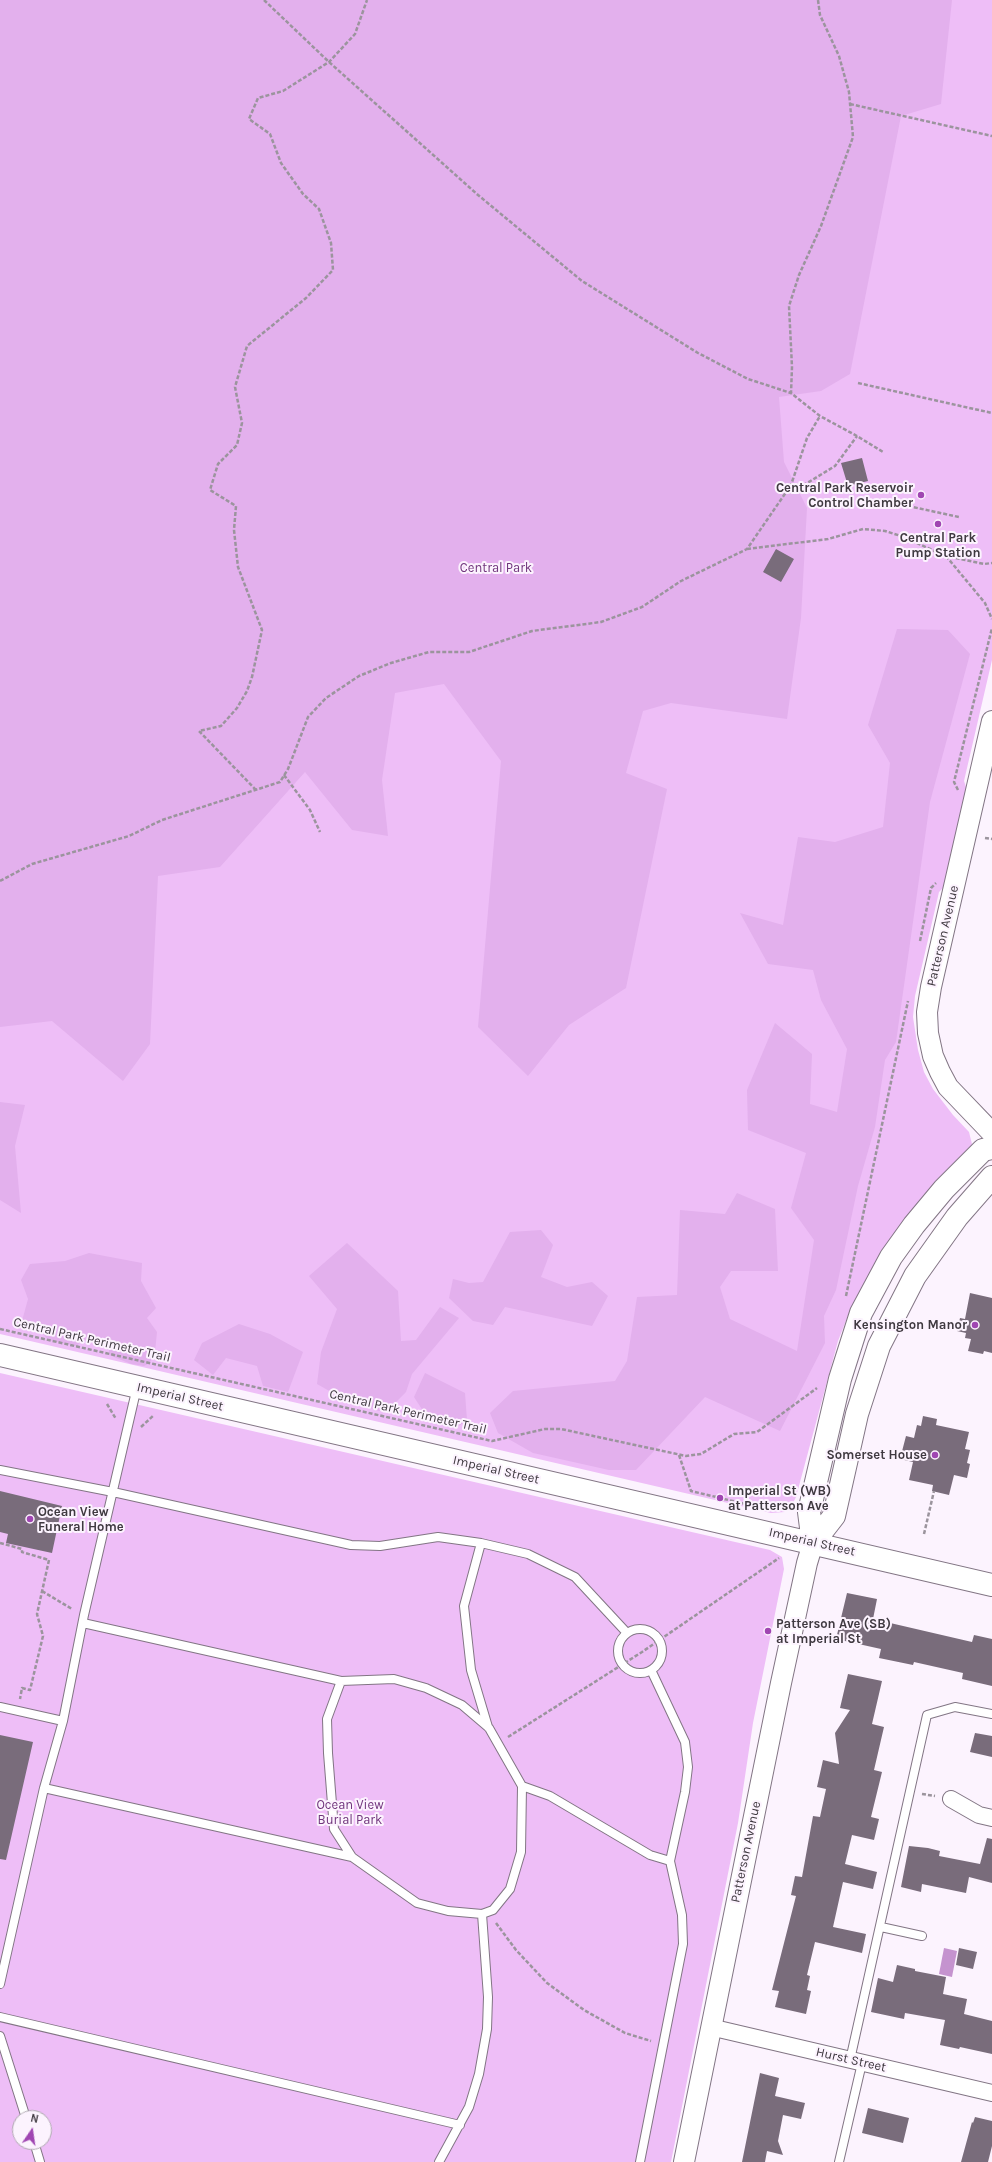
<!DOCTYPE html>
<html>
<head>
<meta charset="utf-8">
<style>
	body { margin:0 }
	#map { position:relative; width:992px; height:2162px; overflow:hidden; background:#fcf3fe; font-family:Karla,sans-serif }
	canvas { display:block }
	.north { position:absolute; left:12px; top:2110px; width:40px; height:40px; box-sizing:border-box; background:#fcf3fe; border:1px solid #b0a9b2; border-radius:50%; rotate:13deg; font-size:11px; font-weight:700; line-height:16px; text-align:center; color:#3f3940 }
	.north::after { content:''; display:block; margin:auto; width:14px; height:18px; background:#a046b2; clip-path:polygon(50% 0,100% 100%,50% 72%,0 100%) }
</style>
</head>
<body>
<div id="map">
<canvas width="992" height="2162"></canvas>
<div class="north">N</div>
</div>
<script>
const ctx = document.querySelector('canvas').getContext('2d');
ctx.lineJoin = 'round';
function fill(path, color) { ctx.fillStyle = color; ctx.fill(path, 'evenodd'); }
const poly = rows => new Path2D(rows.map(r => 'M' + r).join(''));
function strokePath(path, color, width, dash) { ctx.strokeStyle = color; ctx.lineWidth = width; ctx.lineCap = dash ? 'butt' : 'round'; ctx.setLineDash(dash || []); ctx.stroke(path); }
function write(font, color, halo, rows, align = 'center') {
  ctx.font = font + ' Karla,sans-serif'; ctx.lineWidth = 4; ctx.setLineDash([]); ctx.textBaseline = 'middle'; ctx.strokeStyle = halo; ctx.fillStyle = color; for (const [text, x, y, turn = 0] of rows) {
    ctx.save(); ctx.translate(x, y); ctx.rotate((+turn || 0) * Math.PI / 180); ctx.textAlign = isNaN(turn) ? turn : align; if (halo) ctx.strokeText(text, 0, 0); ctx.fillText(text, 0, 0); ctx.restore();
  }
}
const green = poly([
	[0,0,992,0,992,660,964,781,967,790,946,885,939,892,915,996,913,1017,918,1050,924,1072,933,1089,953,1115,969,1132,972,1144,971,1148,897,1231,871,1271,849,1313,838,1341,796,1497,791,1507,785,1512,771,1513,0,1334],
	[0,1373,770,1550,782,1557,784,1569,753,1723,738,1823,671,2162,0,2162],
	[20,2118,44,2118,44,2142,20,2142]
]);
const forest = poly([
	[0,0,952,0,941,104,901,116,850,374,821,391,779,397,784,462,807,508,801,618,787,719,671,703,643,711,626,773,667,789,626,988,569,1025,528,1076,478,1027,501,761,444,684,395,693,382,780,388,836,352,830,305,772,220,867,158,876,150,1044,123,1081,52,1021,0,1027],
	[897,629,948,630,970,654,930,802,896,1042,885,1060,875,1127,858,1186,836,1290,824,1316,825,1343,780,1431,705,1397,636,1470,609,1470,533,1453,498,1433,490,1413,513,1391,615,1381,627,1361,637,1297,677,1295,680,1210,725,1214,737,1193,775,1209,778,1271,731,1271,720,1287,730,1319,797,1351,814,1240,791,1208,806,1153,748,1130,747,1090,775,1023,812,1054,810,1104,837,1112,847,1049,821,1000,813,970,768,964,740,913,783,925,798,837,835,842,883,827,890,763,868,725],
	[0,1102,25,1105,15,1146,21,1213,0,1200],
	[541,1230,553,1245,541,1277,567,1287,592,1282,608,1296,592,1326,505,1307,493,1325,473,1321,449,1298,453,1279,469,1283,483,1282,510,1232],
	[347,1243,398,1291,401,1341,416,1340,440,1307,459,1318,412,1374,406,1392,395,1403,379,1411,347,1401,317,1384,321,1352,337,1309,309,1276],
	[89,1253,142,1263,141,1281,156,1308,147,1318,157,1332,155,1352,150,1363,144,1366,131,1364,109,1355,109,1347,83,1339,77,1346,48,1340,39,1329,22,1321,28,1299,21,1280,30,1264,65,1261],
	[239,1324,270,1334,303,1352,288,1392,263,1386,257,1366,226,1358,213,1375,194,1360,202,1343],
	[425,1373,465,1393,467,1420,456,1428,444,1426,427,1417,414,1397]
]);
const water = poly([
	[944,1948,957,1951,952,1977,939,1974]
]);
const building = poly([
	[862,458,868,481,848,486,841,463],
	[776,549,794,559,781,582,763,572],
	[970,1293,992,1298,992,1353,984,1351,983,1354,968,1351,971,1339,965,1338,966,1333,957,1331,960,1318,965,1319],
	[923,1416,937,1419,936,1425,969,1432,965,1449,970,1450,967,1463,970,1464,967,1478,954,1475,949,1495,932,1491,933,1485,909,1480,913,1462,900,1459,906,1436,914,1438,917,1425,921,1426],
	[0,1491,62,1506,52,1553,6,1543,8,1534,0,1532],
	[847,1593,877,1599,873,1619,972,1642,974,1635,992,1639,992,1686,962,1679,963,1673,914,1662,913,1665,879,1658,881,1649,836,1639],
	[848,1674,882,1681,872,1724,884,1727,874,1770,882,1772,871,1817,879,1819,874,1840,852,1835,845,1864,877,1872,873,1889,843,1882,833,1927,866,1934,862,1953,815,1942,807,1975,810,1976,807,1990,811,1991,806,2014,775,2007,779,1991,772,1990,796,1896,791,1895,795,1876,802,1877,813,1816,820,1817,826,1789,817,1787,823,1760,839,1764,835,1733,850,1710,840,1708],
	[975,1733,992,1736,992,1757,970,1752],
	[0,1735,33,1742,6,1860,0,1859],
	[987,1838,992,1839,992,1883,969,1877,966,1893,922,1884,921,1892,901,1887,909,1846,928,1848,940,1851,939,1856,980,1864],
	[959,1948,977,1952,973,1969,956,1965],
	[897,1965,915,1969,915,1971,946,1977,943,1994,967,1999,964,2014,992,2021,992,2054,960,2047,959,2049,940,2045,945,2020,905,2013,904,2019,871,2012,878,1978,893,1982],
	[760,2073,779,2078,775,2096,805,2103,801,2119,783,2115,778,2141,783,2155,767,2151,765,2162,742,2162],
	[868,2108,909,2118,903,2143,862,2133],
	[975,2117,992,2121,992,2146,988,2162,961,2162,972,2122,973,2123]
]);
const path = poly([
	[264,0,329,62,478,195,582,281,698,353,748,379,791,393],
	[818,0,820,15,839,56,849,92,853,137,821,226,799,275,789,306,792,367,791,393,820,416,857,436,883,452],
	[850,104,992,136],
	[858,383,992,413],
	[791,485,804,485,835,466,857,436],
	[908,506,959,517],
	[747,549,828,539,863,529,885,531,901,536,946,556,984,564,992,563],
	[946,556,985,603,992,619],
	[284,775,310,810,320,832],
	[256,790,199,731,221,726,237,708,247,691,252,677,262,630,238,567,234,530,236,506,210,490,218,464,237,445,242,423,235,387,247,346,306,298,333,270,331,243,319,209,303,194,281,163,270,134,249,119,258,98,283,91,329,62,355,34,367,0],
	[958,790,954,782,992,628],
	[985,838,992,839],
	[0,881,32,864,129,836,162,820,280,782,288,769,308,717,326,698,359,676,391,663,429,652,469,652,532,631,601,622,642,607,681,581,747,549,791,485,807,438,820,416],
	[920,941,931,888,936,883],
	[846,1296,908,1001],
	[0,1329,492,1441,545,1429,561,1429,686,1456,701,1454,734,1434,757,1432,817,1388],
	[107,1404,116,1419],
	[141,1427,154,1415],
	[679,1455,691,1491,766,1509,786,1507,789,1509],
	[924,1534,934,1491],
	[0,1543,22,1549,22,1552,49,1560,37,1614,43,1636,30,1690,22,1688,20,1699],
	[42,1591,72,1609],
	[508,1737,642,1652,779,1558],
	[922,1794,935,1796],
	[496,1923,516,1950,547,1983,584,2010,625,2033,651,2041]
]);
const service = poly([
	[0,1470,113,1492,351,1545,380,1546,438,1537,481,1543,528,1554,575,1577,627,1633],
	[481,1543,464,1606,471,1670,488,1727],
	[83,1623,341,1681,394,1679,426,1688,462,1705,489,1728,522,1786,521,1852,510,1889,493,1910,482,1914,448,1911,417,1903,352,1857,334,1829,328,1753,327,1719,341,1681],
	'618 1651a22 22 0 1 1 44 0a22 22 0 1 1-44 0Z',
	[0,1707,63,1721],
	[522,1786,550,1796,650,1855,670,1861],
	[44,1788,352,1857],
	[881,1927,922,1936],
	[0,1984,44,1788,63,1721,84,1615,137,1387],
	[0,2017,460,2125],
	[0,2036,26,2118],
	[850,2060,927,1715,955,1707,992,1714],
	[34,2142,40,2162],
	[439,2162,469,2107,479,2074,487,2029,488,1997,482,1914],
	[640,2162,683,1944,682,1915,670,1861,685,1792,688,1767,685,1742,651,1670],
	[839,2162,862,2063]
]);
const minor = poly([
	[951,1799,979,1815,992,1818],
	[710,2027,992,2093]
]);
const tertiary = poly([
	[992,721,931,987,927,1012,928,1033,933,1056,940,1072,948,1087,992,1133],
	[684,2162,781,1683,807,1563,813,1543]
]);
const secondary = poly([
	[0,1355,992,1585],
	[813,1543,809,1512,840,1379,861,1313,891,1257,914,1225,944,1189,983,1150,992,1148],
	[813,1543,834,1516,857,1414,879,1346,915,1276,957,1217,992,1177]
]);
const markers = [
	[921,495,4,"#a046b2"],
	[938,524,4,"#a046b2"],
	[975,1325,4,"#a046b2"],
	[935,1455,4,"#a046b2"],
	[720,1498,4,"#a046b2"],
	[30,1519,4,"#a046b2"],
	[768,1631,4,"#a046b2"]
];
const poiNames = [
	["Central Park Reservoir",913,488],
	["Control Chamber",913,503],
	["Central Park",938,538,"center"],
	["Pump Station",938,553,"center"],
	["Kensington Manor",967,1325],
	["Somerset House",927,1455],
	["Imperial St (WB)",728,1491,"left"],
	["at Patterson Ave",728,1506,"left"],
	["Ocean View",38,1512,"left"],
	["Funeral Home",38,1527,"left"],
	["Patterson Ave (SB)",776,1624,"left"],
	["at Imperial St",776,1639,"left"]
];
const parkNames = [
	["Central Park",496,568],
	["Ocean View",350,1805],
	["Burial Park",350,1820]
];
const streetNames = [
	["Patterson Avenue",943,936,-77],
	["Central Park Perimeter Trail",92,1340,13],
	["Imperial Street",180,1397,13],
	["Central Park Perimeter Trail",408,1412,13],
	["Imperial Street",496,1470,13],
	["Imperial Street",812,1542,13],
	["Patterson Avenue",746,1852,-78],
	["Hurst Street",851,2060,13]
];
fill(green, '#eebef7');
fill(forest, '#e3b0ed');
fill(water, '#c593cf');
fill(building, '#796c7b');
strokePath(service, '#827584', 10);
strokePath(minor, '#827584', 18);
strokePath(tertiary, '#827584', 22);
strokePath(secondary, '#827584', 24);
strokePath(path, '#9b949d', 2.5, [4, 2]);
strokePath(service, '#fff', 8);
strokePath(minor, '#fff', 16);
strokePath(tertiary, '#fff', 20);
strokePath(secondary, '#fff', 22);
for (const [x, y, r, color] of markers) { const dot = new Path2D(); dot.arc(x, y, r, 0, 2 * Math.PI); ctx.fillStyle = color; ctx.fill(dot); strokePath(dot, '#fcf3fe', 1.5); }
write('bold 13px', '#3f3940', '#fcf3fe', poiNames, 'right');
write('13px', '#70347c', '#fcf3fe', parkNames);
write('13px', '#3f3940', '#fcf3fe', streetNames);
</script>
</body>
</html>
